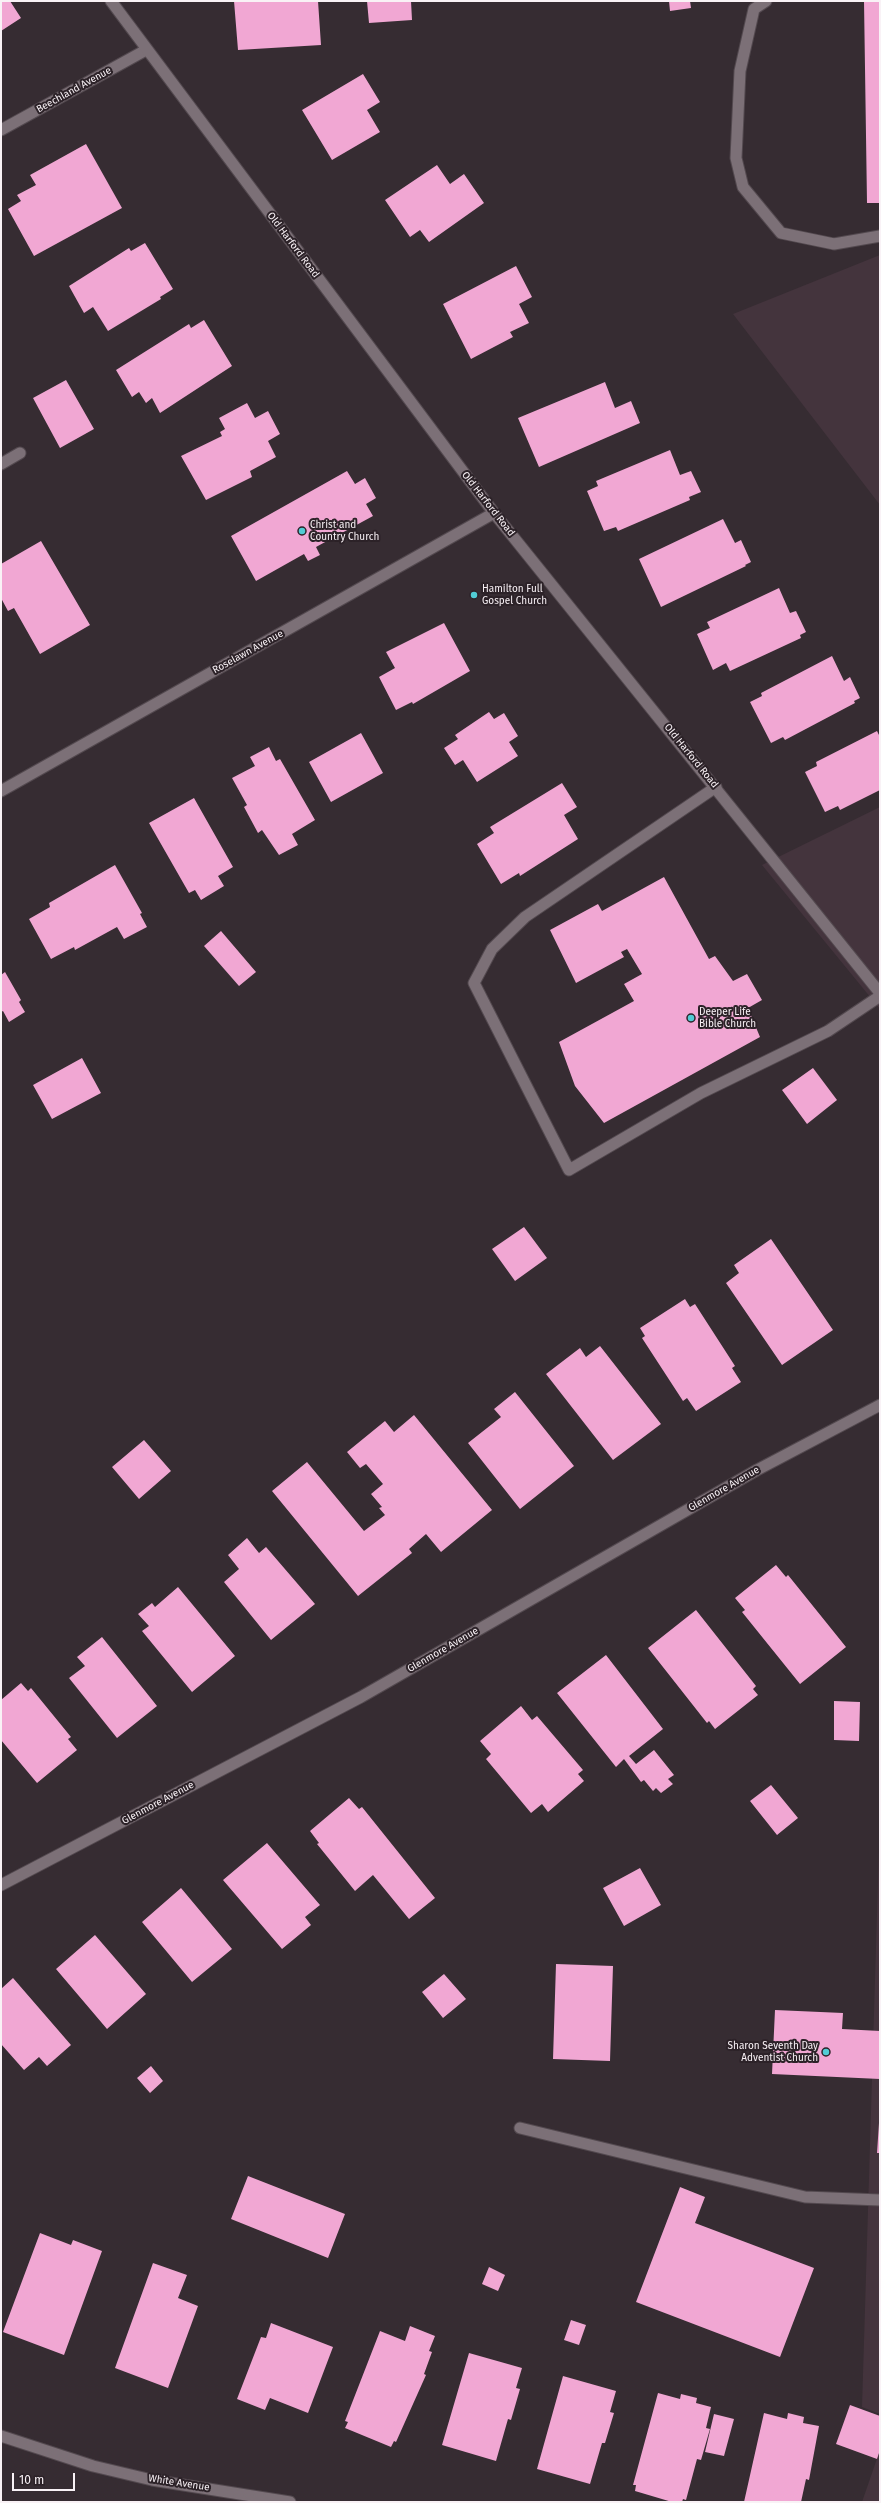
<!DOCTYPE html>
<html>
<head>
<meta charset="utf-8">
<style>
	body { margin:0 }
	#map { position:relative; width:881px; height:2503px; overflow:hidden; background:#362c32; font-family:"Fira Sans",sans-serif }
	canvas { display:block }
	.frame { position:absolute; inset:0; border:2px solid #f9f2f6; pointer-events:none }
	.scale { position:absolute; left:12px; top:2473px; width:63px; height:18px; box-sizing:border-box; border:2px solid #f9f2f6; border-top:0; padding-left:5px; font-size:12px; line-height:14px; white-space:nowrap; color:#f9f2f6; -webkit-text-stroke:3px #2c2228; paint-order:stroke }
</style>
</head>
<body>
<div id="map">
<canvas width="881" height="2503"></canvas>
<div class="frame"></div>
<div class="scale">10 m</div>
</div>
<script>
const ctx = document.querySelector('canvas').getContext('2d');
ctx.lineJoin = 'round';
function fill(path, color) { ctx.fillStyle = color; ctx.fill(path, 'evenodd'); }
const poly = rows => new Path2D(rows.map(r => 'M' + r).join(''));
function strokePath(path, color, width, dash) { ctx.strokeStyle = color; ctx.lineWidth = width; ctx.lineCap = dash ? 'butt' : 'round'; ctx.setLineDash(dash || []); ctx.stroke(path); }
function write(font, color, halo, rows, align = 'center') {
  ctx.font = font + ' "Fira Sans",sans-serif'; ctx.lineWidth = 4; ctx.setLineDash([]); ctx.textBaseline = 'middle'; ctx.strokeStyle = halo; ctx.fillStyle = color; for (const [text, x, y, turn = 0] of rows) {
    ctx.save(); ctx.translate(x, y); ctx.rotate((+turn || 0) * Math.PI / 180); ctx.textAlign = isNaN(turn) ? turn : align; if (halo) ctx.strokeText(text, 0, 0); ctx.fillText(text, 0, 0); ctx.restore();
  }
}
const built = poly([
	[880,255,880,505,733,314],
	[880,807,880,1009,762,865],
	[880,1815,880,2414,862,2407],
	[880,2450,880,2502,862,2502]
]);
const building = poly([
	[1,1,10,1,21,18,1,31],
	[234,1,318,1,321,45,238,50],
	[367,1,411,1,412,20,369,23],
	[669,1,690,1,691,8,670,11],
	[864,1,880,1,880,203,867,203],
	[363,74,380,102,367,110,380,132,332,160,302,110],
	[86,144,122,208,34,256,8,209,21,201,17,195,36,185,30,175],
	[437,165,450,184,464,174,484,203,429,242,420,230,410,237,385,200],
	[145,243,173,289,160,297,161,299,108,331,93,307,84,313,69,286,129,248,131,251],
	[516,266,532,297,519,304,529,323,510,332,513,337,471,359,443,304],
	[204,320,232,366,160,413,152,398,146,403,139,392,132,397,116,370,189,324,191,328],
	[66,380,94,429,60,448,33,398],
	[605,382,615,408,631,401,640,423,539,467,518,418],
	[247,403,255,418,268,411,280,434,268,441,276,457,250,471,252,477,206,500,181,456,222,436,220,432,225,429,219,418],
	[670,450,680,475,691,471,701,492,689,497,690,500,618,531,616,527,604,531,587,491,598,486,596,481],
	[347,471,355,484,365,478,376,498,366,504,373,516,316,547,320,555,308,561,304,554,256,581,231,536],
	[723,519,735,543,741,540,751,562,745,565,746,566,661,607,639,559],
	[41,541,90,625,40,654,14,608,8,611,1,598,1,564],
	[779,588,790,613,796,611,806,632,800,635,801,638,730,671,726,663,713,670,697,634,710,628,707,622],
	[444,623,470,671,413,704,412,702,396,710,379,677,395,668,386,652],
	[832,656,844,681,850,677,860,698,854,701,855,703,785,740,783,737,771,743,750,702,762,696,761,693],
	[489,712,494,719,504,713,518,736,509,742,518,756,477,782,463,760,455,765,444,748,458,739,455,735],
	[877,731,880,737,880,790,840,810,838,806,825,812,805,772,817,766,816,762],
	[361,733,383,773,331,802,309,762],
	[269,747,276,761,280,759,315,820,292,834,298,845,279,855,262,830,258,833,244,807,247,805,232,778,255,766,250,757],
	[562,783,577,807,564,815,578,839,520,876,519,873,501,884,477,844,494,833,490,827],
	[194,798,233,867,218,876,224,886,201,900,195,890,189,893,149,823],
	[115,865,142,913,140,914,147,927,124,939,117,927,75,950,74,947,51,959,29,919,50,907,49,903],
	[664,877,709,959,715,956,733,981,747,974,762,1000,748,1008,760,1037,604,1123,575,1086,559,1042,634,1001,624,984,642,974,627,949,621,952,624,957,576,983,550,930,598,904,602,911],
	[221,931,256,972,239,986,204,946],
	[5,972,21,1000,19,1002,25,1012,9,1022,3,1011,1,1012,1,975],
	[82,1058,101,1093,52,1119,33,1085],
	[813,1068,837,1100,807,1124,782,1090],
	[524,1227,547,1258,515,1281,492,1249],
	[771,1239,833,1330,782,1365,726,1283,739,1273,734,1265],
	[685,1299,690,1307,695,1304,735,1366,732,1368,741,1382,696,1411,687,1398,683,1401,642,1338,645,1336,640,1328],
	[600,1346,661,1424,613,1460,546,1374,580,1348,586,1357],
	[515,1392,574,1466,520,1509,468,1443,501,1417,494,1409],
	[414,1415,492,1510,441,1552,426,1534,409,1549,412,1553,358,1596,272,1491,307,1462,364,1531,385,1515,379,1508,382,1507,371,1494,383,1484,366,1464,360,1468,347,1452,385,1421,394,1432],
	[144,1440,171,1471,139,1499,112,1467],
	[247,1538,259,1553,266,1547,315,1604,271,1640,224,1582,239,1569,228,1555],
	[776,1565,786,1577,788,1575,846,1647,800,1684,742,1612,745,1610,735,1598],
	[178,1587,235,1656,192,1692,142,1631,149,1626,138,1614,152,1603,155,1607],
	[696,1610,756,1686,753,1689,758,1695,715,1729,709,1721,707,1723,648,1648],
	[102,1637,157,1706,117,1738,69,1678,85,1666,77,1657],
	[606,1655,663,1729,629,1756,636,1764,654,1750,674,1775,668,1779,673,1784,661,1793,656,1788,653,1791,644,1780,641,1782,624,1759,616,1767,557,1693],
	[21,1683,28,1691,31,1688,71,1737,68,1739,77,1750,37,1783,1,1740,1,1700],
	[834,1701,860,1702,859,1741,834,1740],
	[521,1706,532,1720,537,1716,583,1770,578,1774,584,1781,548,1812,542,1804,531,1813,486,1759,491,1754,480,1741],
	[771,1785,798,1818,777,1835,750,1801],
	[349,1798,359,1809,362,1807,435,1898,409,1919,373,1875,355,1891,317,1844,319,1843,310,1831],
	[267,1843,320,1905,305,1917,311,1925,282,1949,223,1880],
	[640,1868,661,1905,624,1926,603,1888],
	[181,1888,232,1949,192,1982,142,1922],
	[95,1935,146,1994,107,2029,56,1969],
	[556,1964,613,1966,610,2061,553,2059],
	[444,1974,466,1999,443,2018,422,1992],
	[13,1978,71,2045,47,2066,39,2057,24,2070,1,2044,1,1989],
	[775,2010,843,2013,842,2029,880,2031,880,2079,772,2074],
	[151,2066,163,2081,150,2093,137,2078],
	[879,2123,880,2123,880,2153,877,2153],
	[248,2176,345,2214,328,2258,231,2219],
	[680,2187,705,2197,695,2223,814,2268,780,2357,636,2302],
	[40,2233,71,2245,73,2240,102,2251,64,2355,3,2332],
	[153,2263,187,2275,178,2298,198,2306,168,2388,115,2368],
	[489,2267,505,2275,498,2291,482,2284],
	[571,2320,586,2325,579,2345,564,2340],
	[271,2323,333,2347,308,2413,270,2398,265,2410,237,2399,261,2337,266,2338],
	[410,2326,435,2336,429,2351,432,2352,424,2374,426,2375,396,2442,394,2441,391,2447,345,2428,348,2422,345,2421,380,2331,405,2341],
	[469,2353,522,2368,516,2388,520,2389,511,2420,508,2419,496,2461,442,2445],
	[563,2376,616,2391,610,2412,614,2413,605,2443,602,2443,590,2484,537,2469],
	[658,2393,680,2399,681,2394,697,2398,696,2403,711,2407,706,2428,710,2429,701,2460,697,2459,686,2500,683,2499,682,2502,672,2502,635,2491,636,2485,633,2485],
	[850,2405,880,2416,880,2450,877,2459,836,2444],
	[764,2413,787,2419,788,2413,804,2417,803,2423,819,2426,809,2480,806,2479,801,2502,744,2502],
	[714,2414,734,2419,724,2456,705,2452]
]);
const service = poly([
	[766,1,754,9,740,71,736,158,743,187,781,233,834,244,880,236],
	[1,464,20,453],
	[716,787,525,917,492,949,474,983,569,1170,701,1093,828,1031,880,996],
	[520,2128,805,2197,880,2200]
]);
const minor = poly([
	[1,130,146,50],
	[1,791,494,513],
	[1,1885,361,1697,757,1470,880,1405],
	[1,2436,93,2466,152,2480,290,2502]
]);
const tertiary = poly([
	[111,1,494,513,880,993]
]);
const markers = [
	[302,531,4,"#51ccd4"],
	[474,595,4,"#51ccd4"],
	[691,1018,4,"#51ccd4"],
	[826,2052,4,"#51ccd4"]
];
const streetNames = [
	["Beechland Avenue",74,90,-29],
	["Old Harford Road",293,245,53],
	["Old Harford Road",488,504,52],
	["Roselawn Avenue",248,652,-29],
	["Old Harford Road",691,756,51],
	["Glenmore Avenue",724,1489,-30],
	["Glenmore Avenue",443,1650,-30],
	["Glenmore Avenue",158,1803,-28],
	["White Avenue",179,2483,9]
];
const poiNames = [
	["Christ and",310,525],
	["Country Church",310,537],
	["Hamilton Full",482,589],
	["Gospel Church",482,601],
	["Deeper Life",699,1012],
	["Bible Church",699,1024],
	["Sharon Seventh Day",818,2046,"right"],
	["Adventist Church",818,2058,"right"]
];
fill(built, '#44343d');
fill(building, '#f1a7d3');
strokePath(service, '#53494f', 13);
strokePath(minor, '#53494f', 13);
strokePath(tertiary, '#53494f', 13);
strokePath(service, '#7c7077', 11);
strokePath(minor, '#7c7077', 11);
strokePath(tertiary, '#7c7077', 11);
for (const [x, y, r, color] of markers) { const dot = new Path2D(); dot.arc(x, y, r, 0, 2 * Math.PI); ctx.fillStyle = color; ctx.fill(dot); strokePath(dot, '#2c2228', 1.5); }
write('10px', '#f9f2f6', '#2c2228', streetNames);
write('10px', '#f9f2f6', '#2c2228', poiNames, 'left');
</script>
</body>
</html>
